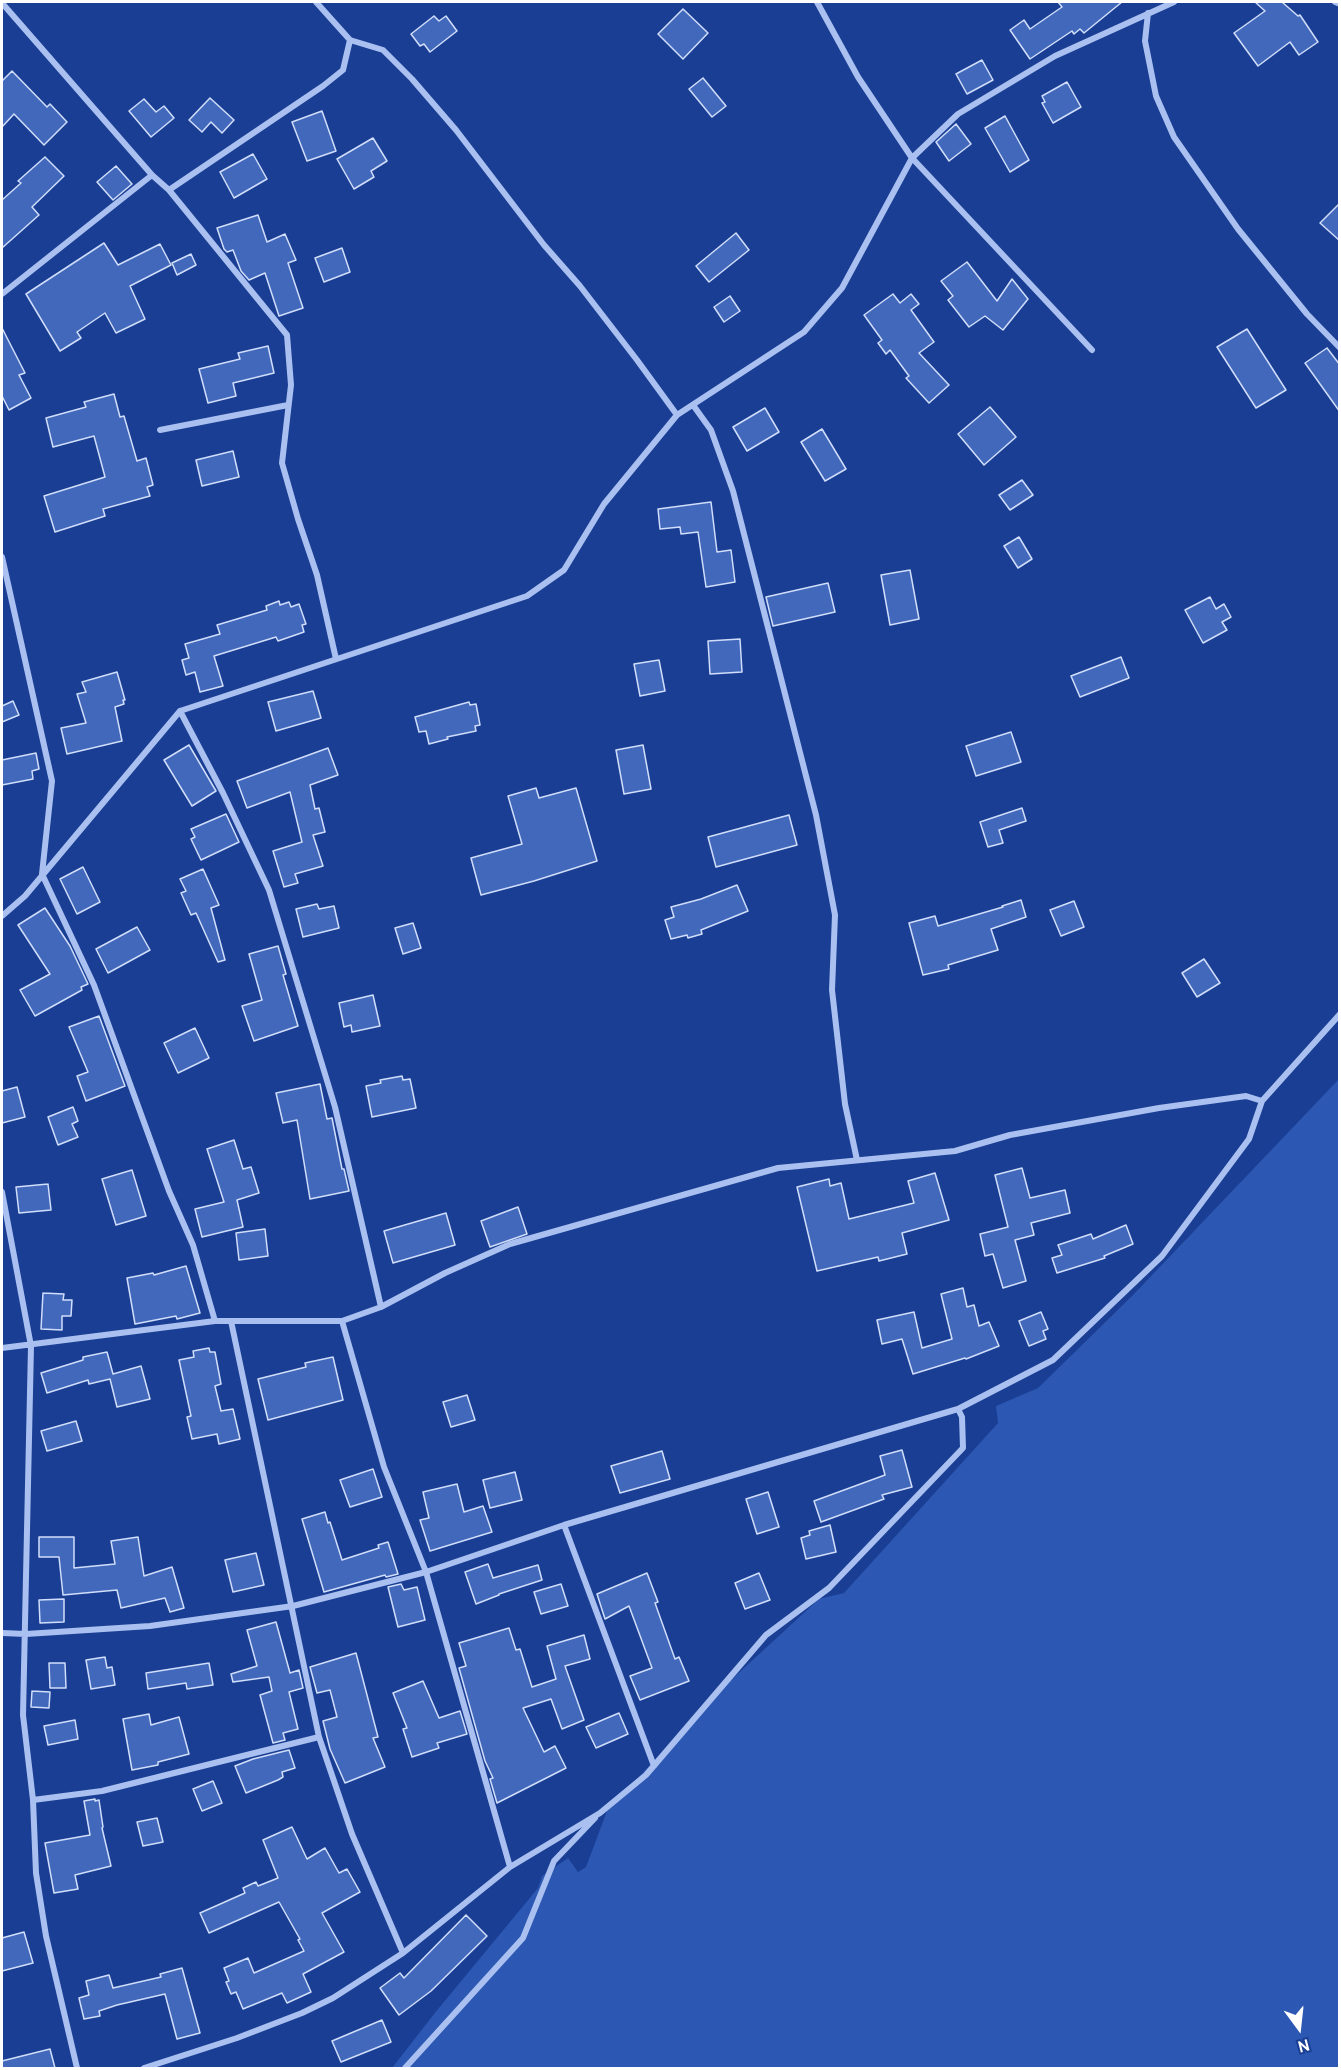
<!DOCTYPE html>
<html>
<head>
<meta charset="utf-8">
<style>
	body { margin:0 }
	#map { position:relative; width:1341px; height:2070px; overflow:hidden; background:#193e93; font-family:Cabin,sans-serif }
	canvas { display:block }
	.frame { position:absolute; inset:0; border:3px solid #fff; pointer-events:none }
	.north { position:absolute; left:1269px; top:1998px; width:60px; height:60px; -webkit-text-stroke:4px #193e93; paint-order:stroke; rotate:165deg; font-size:16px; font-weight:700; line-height:24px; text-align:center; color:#fff }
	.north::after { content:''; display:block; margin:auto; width:21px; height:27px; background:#fff; clip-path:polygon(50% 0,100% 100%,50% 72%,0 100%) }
</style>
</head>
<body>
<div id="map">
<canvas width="1341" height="2070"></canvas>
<div class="frame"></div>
<div class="north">N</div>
</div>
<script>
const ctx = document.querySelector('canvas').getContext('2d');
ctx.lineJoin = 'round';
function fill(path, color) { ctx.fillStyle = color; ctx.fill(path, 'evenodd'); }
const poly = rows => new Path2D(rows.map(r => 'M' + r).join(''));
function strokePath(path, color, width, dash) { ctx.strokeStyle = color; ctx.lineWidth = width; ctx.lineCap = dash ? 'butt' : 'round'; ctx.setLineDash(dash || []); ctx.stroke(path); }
const green = poly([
	[1339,1079,1339,2068,392,2068,434,2014,538,1888,542,1876,568,1858,578,1872,586,1867,607,1811,719,1691,819,1599,844,1593,998,1423,996,1406,1038,1388,1133,1295]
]);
const building = poly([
	[1058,2,1122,2,1084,33,1080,29,1074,34,1072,31,1030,59,1010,30,1024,20,1030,29,1062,7,1058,2],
	[1255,2,1282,2,1298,16,1300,15,1318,42,1299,55,1290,42,1258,66,1234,33,1265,11,1255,2],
	[683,9,708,33,683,59,658,34,683,9],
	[434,16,439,21,446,16,457,31,430,52,424,44,420,46,411,34,434,16],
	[982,60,993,80,967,94,956,74,982,60],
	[12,71,47,107,50,104,67,122,44,145,14,114,2,127,2,81,12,71],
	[703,78,726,106,712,117,689,89,703,78],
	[1067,82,1081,107,1053,123,1042,103,1045,102,1042,96,1067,82],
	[210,98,234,120,222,133,211,122,202,132,189,120,210,98],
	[144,99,156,112,164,106,174,118,151,137,129,111,144,99],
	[322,111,336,151,307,161,292,122,322,111],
	[1005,116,1029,160,1010,172,985,128,1005,116],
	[956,124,971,144,949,161,936,142,956,124],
	[373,138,387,161,371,171,374,177,354,189,337,159,373,138],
	[253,154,267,179,234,198,220,172,253,154],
	[45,157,64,176,32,207,39,215,2,248,2,200,21,183,18,181,45,157],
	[116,166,132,184,113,200,97,182,116,166],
	[1340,203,1340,241,1320,223,1340,203],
	[258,215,267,242,285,234,296,260,288,263,303,308,279,316,265,273,249,280,241,271,233,250,227,252,224,249,217,228,258,215],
	[736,233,749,250,709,282,696,266,736,233],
	[104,243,118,265,160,244,171,265,130,286,145,319,116,333,105,313,77,332,81,338,60,351,26,294,104,243],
	[342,248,350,272,324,282,315,258,342,248],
	[191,254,196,265,177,275,172,263,191,254],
	[967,262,997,301,1012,279,1028,299,1003,330,985,316,969,327,948,300,953,296,941,281,967,262],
	[893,294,900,303,911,294,919,304,911,310,934,342,919,353,949,385,929,403,906,378,909,376,890,350,886,354,878,343,882,340,864,315,893,294],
	[730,296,740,311,724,322,714,307,730,296],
	[2,328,25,373,19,375,31,398,9,410,2,396,2,328],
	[1247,329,1286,390,1256,408,1217,347,1247,329],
	[268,346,274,373,233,383,236,396,208,403,199,369,240,359,238,353,268,346],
	[1327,348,1340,365,1340,412,1305,363,1327,348],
	[114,394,120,417,124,416,137,461,146,458,153,485,147,487,150,496,103,509,105,516,55,532,44,496,105,477,94,436,53,447,46,418,86,407,84,402,114,394],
	[990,407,1016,437,984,465,958,434,990,407],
	[765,408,779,432,747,451,733,427,765,408],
	[822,429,846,469,825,481,801,442,822,429],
	[233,451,239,477,202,486,196,460,233,451],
	[1022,480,1033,495,1010,510,999,495,1022,480],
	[711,502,717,552,731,550,735,582,706,587,698,532,681,534,680,527,660,529,658,509,711,502],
	[1019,537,1032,559,1018,568,1004,546,1019,537],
	[910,570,919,619,890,625,881,575,910,570],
	[828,583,835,612,773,626,766,597,828,583],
	[1210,597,1216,609,1224,604,1231,617,1222,622,1227,630,1203,643,1185,610,1210,597],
	[279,601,280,605,289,602,291,607,299,604,306,624,302,625,304,632,278,641,276,637,214,656,223,686,200,692,195,672,186,675,182,660,189,658,185,644,220,634,217,625,267,610,266,606,279,601],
	[740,639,742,672,710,674,708,641,740,639],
	[1121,657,1129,678,1080,697,1071,676,1121,657],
	[659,660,665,691,640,696,634,664,659,660],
	[117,672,125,700,123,700,124,704,115,707,122,741,67,754,61,728,86,723,77,694,86,692,82,682,117,672],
	[313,691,321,718,276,731,268,702,313,691],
	[13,701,19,715,2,722,2,706,13,701],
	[469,702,470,705,476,704,480,725,475,726,476,731,447,737,448,739,429,744,426,731,419,732,415,717,469,702],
	[1011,732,1021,762,976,776,966,746,1011,732],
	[189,745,216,791,192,806,164,760,189,745],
	[643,745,651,789,624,794,616,750,643,745],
	[328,748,338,775,310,785,315,809,319,808,325,832,313,835,323,866,295,874,298,883,284,887,273,851,302,842,290,792,247,808,237,781,328,748],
	[36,753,39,769,32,771,33,779,2,785,2,760,36,753],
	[536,788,539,798,576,788,597,861,534,881,481,895,471,858,522,844,508,796,536,788],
	[1022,808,1026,821,999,830,1003,843,988,847,980,822,1022,808],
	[226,814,239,842,201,860,191,839,195,837,191,829,226,814],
	[789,815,797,845,716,867,708,837,789,815],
	[83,867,100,902,77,914,60,879,83,867],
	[203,869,219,905,211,908,225,960,218,962,196,913,191,915,181,893,186,891,180,879,203,869],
	[737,885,748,911,701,930,702,934,688,938,687,935,671,939,665,920,674,917,671,907,701,899,737,885],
	[1021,900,1026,917,991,929,998,950,948,965,949,969,923,975,909,923,935,916,938,926,1003,907,1002,906,1021,900],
	[1074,901,1084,927,1061,936,1050,910,1074,901],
	[317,904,319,909,334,906,339,928,303,937,296,909,317,904],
	[45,908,70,946,88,984,81,987,82,990,35,1016,20,990,50,974,18,925,45,908],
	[413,923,421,948,403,954,395,928,413,923],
	[137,927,150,950,108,973,96,949,137,927],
	[278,946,286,974,283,975,298,1026,254,1041,242,1006,262,1000,249,954,278,946],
	[1204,959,1220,983,1197,997,1182,973,1204,959],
	[373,995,380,1026,352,1032,351,1025,344,1027,339,1003,373,995],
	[99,1016,125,1086,86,1101,77,1076,88,1072,69,1027,99,1016],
	[195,1028,209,1058,178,1073,164,1043,195,1028],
	[402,1076,403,1080,410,1079,416,1108,372,1117,366,1086,381,1083,380,1080,402,1076],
	[320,1084,327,1119,332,1118,342,1169,344,1169,349,1191,310,1199,297,1120,283,1123,276,1093,320,1084],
	[17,1087,25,1117,2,1123,2,1091,17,1087],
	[73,1107,78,1121,72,1124,78,1137,58,1145,48,1117,73,1107],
	[234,1140,243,1169,251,1167,259,1193,237,1200,243,1227,202,1237,195,1209,224,1202,207,1149,234,1140],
	[1022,1168,1030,1198,1065,1190,1070,1213,1031,1223,1034,1235,1015,1240,1026,1281,1003,1288,993,1254,985,1256,980,1234,1008,1227,995,1175,1022,1168],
	[132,1170,146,1216,116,1225,102,1179,132,1170],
	[935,1173,949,1220,902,1233,907,1254,879,1261,878,1257,817,1271,797,1187,829,1179,830,1186,841,1183,849,1219,914,1203,908,1181,935,1173],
	[48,1184,51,1210,19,1213,16,1187,48,1184],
	[518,1207,527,1234,490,1247,481,1221,518,1207],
	[446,1213,455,1245,393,1263,384,1231,446,1213],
	[1126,1225,1133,1244,1104,1256,1105,1258,1057,1273,1052,1258,1062,1255,1058,1245,1091,1234,1093,1239,1126,1225],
	[265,1229,268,1256,239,1260,236,1233,265,1229],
	[186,1266,200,1313,177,1319,176,1316,135,1324,127,1278,153,1273,154,1275,186,1266],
	[963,1288,967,1307,974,1305,979,1326,989,1322,999,1346,966,1359,965,1358,913,1374,902,1339,882,1344,877,1320,914,1312,922,1348,952,1339,941,1294,963,1288],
	[43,1293,64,1294,63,1300,72,1300,71,1316,62,1316,62,1330,41,1329,43,1293],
	[1041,1312,1048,1329,1043,1331,1046,1339,1029,1346,1019,1321,1041,1312],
	[209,1348,210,1352,215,1352,221,1384,215,1386,221,1411,233,1409,240,1439,219,1444,217,1434,192,1439,187,1417,191,1416,179,1360,194,1357,193,1351,209,1348],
	[107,1352,113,1374,141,1366,150,1399,117,1407,110,1379,89,1384,88,1380,47,1393,41,1373,83,1360,83,1357,107,1352],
	[333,1357,343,1400,268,1420,258,1379,306,1367,305,1363,333,1357],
	[467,1395,475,1420,451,1427,443,1402,467,1395],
	[76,1421,82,1441,47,1451,41,1431,76,1421],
	[902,1450,912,1487,882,1495,884,1499,821,1522,814,1501,885,1475,880,1456,902,1450],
	[662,1451,670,1479,620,1493,611,1466,662,1451],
	[373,1469,382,1497,350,1507,340,1480,373,1469],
	[515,1472,522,1500,490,1508,483,1480,515,1472],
	[457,1484,464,1512,483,1506,492,1532,430,1551,420,1520,429,1518,423,1492,457,1484],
	[768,1492,779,1527,757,1534,746,1499,768,1492],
	[325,1512,328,1523,330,1522,342,1560,379,1548,378,1545,388,1542,398,1574,386,1577,385,1575,324,1592,302,1519,325,1512],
	[830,1525,836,1552,806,1559,801,1538,810,1535,809,1531,830,1525],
	[39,1537,74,1537,74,1568,115,1564,111,1541,138,1537,144,1576,172,1567,184,1608,170,1612,165,1598,121,1608,117,1590,63,1595,59,1557,39,1557,39,1537],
	[256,1553,264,1585,233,1592,225,1560,256,1553],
	[488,1564,493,1578,538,1565,542,1580,499,1594,499,1595,476,1604,465,1572,488,1564],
	[647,1573,658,1602,655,1603,675,1659,679,1657,689,1681,640,1700,630,1676,652,1668,629,1606,605,1619,597,1594,647,1573],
	[759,1573,770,1600,745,1609,735,1583,759,1573],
	[401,1584,404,1590,417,1587,425,1620,398,1627,388,1587,401,1584],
	[561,1584,568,1606,541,1614,534,1592,561,1584],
	[64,1599,64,1622,40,1623,39,1600,64,1599],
	[276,1622,290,1673,299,1670,303,1688,289,1692,298,1729,283,1733,285,1740,273,1743,260,1695,272,1691,269,1677,233,1682,231,1674,257,1666,247,1630,276,1622],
	[509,1628,516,1650,520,1649,532,1687,556,1679,547,1646,584,1635,590,1659,565,1666,584,1720,562,1729,551,1699,523,1708,544,1752,555,1746,566,1768,497,1803,490,1779,493,1778,485,1761,459,1668,466,1666,459,1643,509,1628],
	[356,1653,378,1737,373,1738,385,1767,345,1783,330,1749,323,1721,337,1717,330,1690,317,1693,310,1667,356,1653],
	[105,1657,107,1668,112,1667,115,1685,91,1689,86,1660,105,1657],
	[49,1663,65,1663,66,1688,50,1688,49,1663],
	[209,1663,213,1685,187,1689,186,1683,148,1689,146,1673,209,1663],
	[423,1681,439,1718,460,1711,467,1734,437,1743,439,1748,412,1757,403,1729,407,1728,393,1693,423,1681],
	[32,1691,50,1692,49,1708,31,1707,32,1691],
	[619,1713,628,1734,596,1748,586,1727,619,1713],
	[149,1714,151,1725,179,1717,189,1754,158,1762,158,1765,132,1770,123,1719,149,1714],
	[75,1720,78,1739,48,1745,44,1726,75,1720],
	[289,1750,295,1768,282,1772,283,1777,278,1780,246,1793,235,1766,253,1759,289,1750],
	[213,1781,222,1803,202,1811,193,1789,213,1781],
	[95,1799,95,1801,99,1800,103,1827,102,1828,111,1866,75,1875,78,1889,54,1893,45,1843,90,1835,84,1801,95,1799],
	[157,1818,163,1842,143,1846,137,1822,157,1818],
	[292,1827,307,1859,325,1848,339,1873,347,1869,360,1892,322,1913,344,1952,303,1974,311,1992,287,2003,282,1993,243,2009,236,1992,231,1994,226,1982,229,1981,224,1968,248,1958,254,1973,304,1951,298,1940,300,1939,279,1902,209,1933,200,1913,245,1893,243,1888,256,1882,258,1886,278,1878,263,1840,292,1827],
	[466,1915,487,1936,431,1991,399,2015,380,1988,400,1973,404,1978,466,1915],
	[24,1932,33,1963,2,1971,2,1938,24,1932],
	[182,1968,200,2033,177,2039,165,1994,117,2005,99,2011,100,2016,84,2019,79,1998,89,1995,86,1981,109,1975,113,1988,161,1977,160,1974,182,1968],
	[382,2020,391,2042,341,2062,332,2041,382,2020],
	[50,2049,55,2068,2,2068,2,2061,50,2049]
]);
const street = poly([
	[316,2,350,40,383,50,412,79,456,130,544,245,580,286,637,360,677,415],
	[817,2,858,77,912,158,1092,350],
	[1335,2,1340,4],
	[2,3,152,175,169,190,287,335,291,385,282,463,298,519,317,575,336,659],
	[1148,13,1145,41,1156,96,1174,137,1238,229,1307,314,1340,348],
	[169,190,323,86,343,70,350,40],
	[2,294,152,175],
	[693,405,711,430,733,491,816,815,835,915,832,990,845,1104,857,1160],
	[160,430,288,405],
	[2,557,52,781,42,874,94,985,169,1191,193,1245,215,1321],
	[180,711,223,793,269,890,335,1107,381,1307],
	[2,916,25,896,180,711,527,596,564,570,604,504,677,415,804,332,842,288,912,158,958,114,1055,56,1174,2],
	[2,1192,31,1346,23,1715,33,1800,36,1873,46,1936,77,2068],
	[231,1321,319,1737,352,1834,403,1953],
	[342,1321,384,1467,426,1572,510,1867],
	[2,1348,215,1321,342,1321,381,1307,445,1273,510,1244,778,1168,955,1151,1010,1135,1159,1108,1246,1096,1262,1101],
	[564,1525,654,1766],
	[2,1633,26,1634,150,1626,293,1606,426,1572,564,1525,958,1409,1053,1360,1162,1256,1249,1139,1262,1101,1340,1014],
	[33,1800,102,1791,319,1737],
	[144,2068,237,2038,302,2013,333,1998,403,1953,510,1867,600,1813,646,1775,766,1635,829,1588,963,1448,962,1417,958,1409],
	[405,2068,523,1938,554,1861,595,1818]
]);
fill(green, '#2c57b2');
fill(building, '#4268bb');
strokePath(building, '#d1defb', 1.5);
strokePath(street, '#aac0f0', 6);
</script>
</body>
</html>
